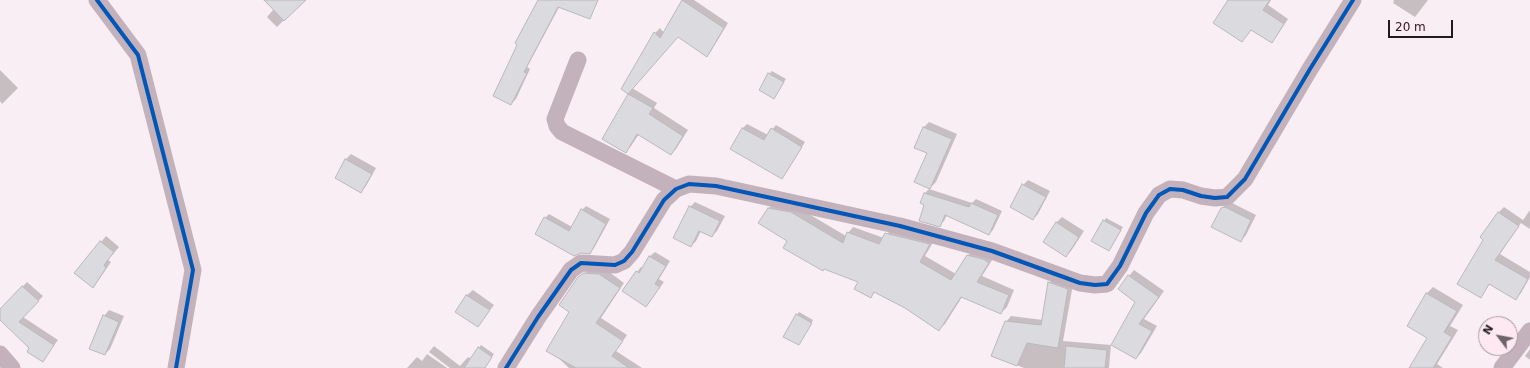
<!DOCTYPE html>
<html>
<head>
<meta charset="utf-8">
<style>
	body { margin:0 }
	#map { position:relative; width:1530px; height:368px; overflow:hidden; background:#f9eef3; font-family:"DejaVu Sans",sans-serif }
	canvas { display:block }
	.north { position:absolute; left:1478px; top:316px; width:40px; height:40px; box-sizing:border-box; background:#fee9f3; border:1px solid #a6969e; border-radius:50%; rotate:302deg; font-size:11px; font-weight:700; line-height:16px; text-align:center; color:#231a1f }
	.north::after { content:''; display:block; margin:auto; width:14px; height:18px; background:#6e6469; clip-path:polygon(50% 0,100% 100%,50% 72%,0 100%) }
	.scale { position:absolute; left:1388px; top:20px; width:65px; height:18px; box-sizing:border-box; border:2px solid #231a1f; border-top:0; padding-left:5px; font-size:12px; line-height:14px; white-space:nowrap; color:#231a1f; -webkit-text-stroke:3px #fee9f3; paint-order:stroke }
</style>
</head>
<body>
<div id="map">
<canvas width="1530" height="368"></canvas>
<div class="north">N</div>
<div class="scale">20 m</div>
</div>
<script>
const ctx = document.querySelector('canvas').getContext('2d');
ctx.lineJoin = 'round';
function fill(path, color) { ctx.fillStyle = color; ctx.fill(path, 'evenodd'); }
const poly = rows => new Path2D(rows.map(r => 'M' + r).join(''));
function strokePath(path, color, width, dash) { ctx.strokeStyle = color; ctx.lineWidth = width; ctx.lineCap = dash ? 'butt' : 'round'; ctx.setLineDash(dash || []); ctx.stroke(path); }
const shadow = poly([
	[270,0,304,0,277,27,267,17,274,9],
	[539,0,563,0,527,67,530,69,516,99,511,104],
	[683,0,694,0,728,23,711,51,707,56,678,36,632,88,657,103,654,108,688,130,676,149,671,154,639,134,631,146,626,152,629,93,622,88,655,33,660,28,664,33],
	[1230,0,1271,0,1268,5,1288,19,1276,37,1271,42,1252,29,1242,41],
	[1393,0,1428,0,1415,17,1393,3,1394,1],
	[0,70,18,88,2,104,0,101],
	[772,71,786,79,774,97,769,74],
	[929,122,957,134,936,182,930,188,928,153,915,147,924,127],
	[747,124,768,135,776,125,805,142,786,173,782,178,731,149,743,128],
	[351,154,376,168,366,186,361,191,336,177,346,159],
	[1028,180,1050,191,1038,214,1033,219,1023,185],
	[929,189,972,203,976,199,1002,211,993,230,989,234,947,215,944,221,940,225,925,205,925,193],
	[695,202,725,216,717,231,712,236,701,231,696,241,691,246,690,207],
	[774,202,797,207,846,236,848,233,853,227,884,238,892,228,935,239,925,256,956,274,968,255,974,250,994,257,982,276,1014,290,1007,307,1001,313,962,297,945,324,939,329,906,308,876,291,870,297,859,282,789,240,769,208],
	[1230,202,1256,215,1246,235,1241,241,1222,208,1227,203],
	[586,206,610,219,594,248,589,252,545,218,549,214,572,227,582,210],
	[1504,207,1523,220,1530,210,1530,229,1521,223,1500,254,1530,272,1530,277,1521,293,1516,298,1490,284,1481,296,1485,239,1482,237,1499,212],
	[1062,217,1084,231,1071,251,1066,256,1044,242,1057,222],
	[1106,218,1123,227,1111,247,1092,240],
	[106,236,119,247,108,260,111,262,98,281,93,287,76,273],
	[655,252,670,261,659,279,664,282,646,306,637,272,641,267,643,268,650,256],
	[590,269,605,269,624,283,601,318,627,335,616,351,642,368,569,368,555,355,570,311,579,278],
	[1134,270,1164,291,1144,319,1157,326,1141,353,1136,358,1136,301,1129,276],
	[1054,278,1073,284,1063,341,1111,345,1109,368,1024,368,992,355,1006,322,1011,316,1043,320,1049,283],
	[27,282,43,296,23,317,58,340,43,360,0,319,0,311],
	[1433,287,1463,305,1450,326,1458,330,1437,364,1443,368,1410,368,1428,338,1408,325,1427,293],
	[473,290,494,305,478,326,457,312,467,295],
	[109,310,124,316,110,349,105,354,104,316],
	[799,312,813,320,799,344,797,315],
	[481,345,494,354,484,368,450,368,429,352,434,346,460,366,468,357,471,359],
	[1530,349,1530,360,1525,356],
	[427,354,447,368,407,368,417,357,422,361]
]);
const building = poly([
	[264,0,306,0,284,21,264,0],
	[538,0,598,0,590,19,558,7,524,72,527,73,511,105,493,96,517,45,515,43,538,0],
	[682,0,724,28,707,57,678,37,628,94,621,89,654,32,660,38,682,0],
	[1228,0,1270,0,1263,10,1284,24,1272,43,1251,30,1242,42,1213,23,1228,0],
	[768,73,784,82,774,99,759,90,768,73],
	[628,94,653,108,649,114,683,136,671,155,637,134,626,153,602,139,628,94],
	[923,127,952,139,930,189,914,182,927,153,914,148,923,127],
	[742,128,764,140,771,128,802,147,782,179,730,149,742,128],
	[345,159,372,174,361,193,335,178,345,159],
	[1022,184,1046,197,1033,220,1010,207,1022,184],
	[924,193,969,207,971,203,998,215,989,235,945,215,940,227,919,221,924,205,920,203,924,193],
	[689,206,720,221,712,237,699,231,691,247,673,238,689,206],
	[1225,207,1251,220,1241,242,1211,227,1221,208,1225,207],
	[768,208,791,212,843,243,847,232,879,244,885,233,930,244,920,262,951,280,967,255,983,259,989,263,977,282,1009,295,1001,314,961,297,939,331,905,308,874,292,871,298,854,289,858,282,824,269,823,271,783,248,787,241,758,223,768,208],
	[581,209,606,224,590,254,581,253,574,256,535,234,544,217,569,231,581,209],
	[1498,212,1519,226,1495,260,1528,279,1516,300,1489,284,1481,298,1457,284,1483,240,1480,237,1498,212],
	[1103,220,1121,230,1109,251,1091,241,1103,220],
	[1056,222,1079,237,1066,257,1043,242,1056,222],
	[100,241,114,252,104,265,106,268,93,288,74,273,100,241],
	[649,256,666,266,655,284,660,287,646,307,622,291,636,271,639,273,649,256],
	[584,273,599,274,620,288,596,323,623,341,612,356,629,368,576,368,546,351,569,312,559,305,578,277,584,273],
	[1128,275,1159,297,1139,324,1152,331,1136,359,1111,345,1135,302,1118,289,1128,275],
	[1048,282,1068,289,1058,348,1027,343,1017,366,991,356,1005,321,1041,325,1048,282],
	[22,286,39,301,19,322,54,345,43,362,27,352,29,348,0,320,0,309,22,286],
	[1426,293,1457,311,1444,332,1452,337,1433,368,1409,368,1427,338,1407,326,1426,293],
	[466,295,490,310,478,327,455,312,466,295],
	[796,314,812,323,799,345,783,337,796,314],
	[103,315,119,322,105,355,89,349,103,315],
	[1066,346,1107,350,1105,368,1064,368,1066,346],
	[478,347,492,357,485,368,464,368,478,347]
]);
const minor = poly([
	[97,0,138,55,193,270,176,368],
	[578,60,555,119,557,126,562,132,676,189],
	[0,354,12,368],
	[506,368,538,317,571,270,581,263,615,265,624,261,632,252,664,200,676,189,689,184,716,186,900,226,992,251,1080,283,1095,285,1107,284,1120,266,1146,213,1159,195,1170,189,1183,190,1201,196,1215,198,1227,197,1245,179,1310,69,1353,0],
	[1502,368,1530,331]
]);
const cycleway = poly([
	[97,0,138,55,193,270,176,368],
	[506,368,538,317,571,270,581,263,615,265,624,261,632,252,664,200,676,189,689,184,716,186,900,226,992,251,1080,283,1095,285,1107,284,1120,266,1146,213,1159,195,1170,189,1183,190,1201,196,1215,198,1227,197,1245,179,1310,69,1353,0]
]);
fill(shadow, '#0003');
fill(building, '#dbdbdf');
strokePath(building, '#b9b9bd', 1);
strokePath(minor, '#c3b2bb', 17);
strokePath(cycleway, '#0057b8', 4);
</script>
</body>
</html>
